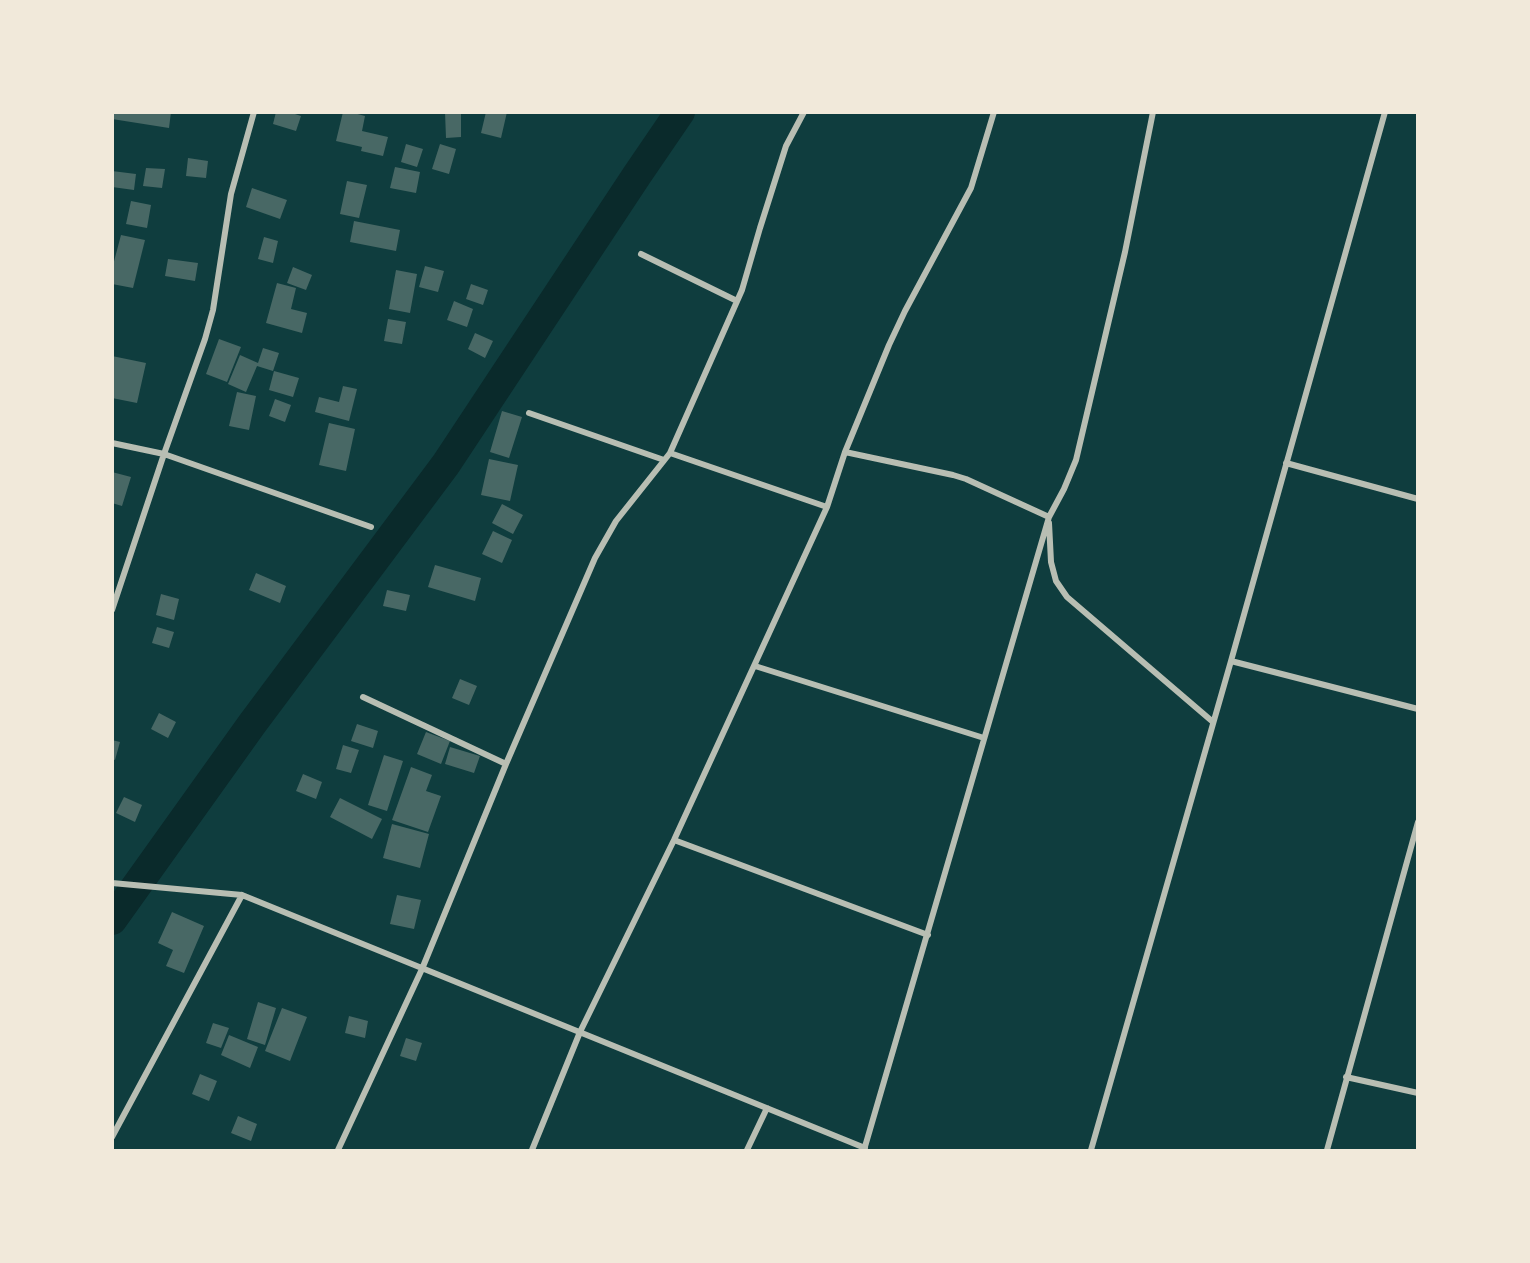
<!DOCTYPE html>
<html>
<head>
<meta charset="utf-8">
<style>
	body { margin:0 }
	#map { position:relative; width:1530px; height:1263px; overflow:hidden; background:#0f3d3e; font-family:"Space Grotesk",sans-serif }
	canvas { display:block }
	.frame { position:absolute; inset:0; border:114px solid #f1e9da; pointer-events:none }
</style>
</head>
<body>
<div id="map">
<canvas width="1530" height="1263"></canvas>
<div class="frame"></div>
</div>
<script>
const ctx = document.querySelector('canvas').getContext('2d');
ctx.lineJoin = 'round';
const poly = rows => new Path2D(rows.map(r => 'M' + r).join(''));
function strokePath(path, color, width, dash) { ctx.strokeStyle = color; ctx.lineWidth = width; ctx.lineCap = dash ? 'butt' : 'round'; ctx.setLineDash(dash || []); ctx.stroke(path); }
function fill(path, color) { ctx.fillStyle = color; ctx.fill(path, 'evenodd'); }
const canal = poly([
	[112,920,252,724,446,464,637,175,680,112]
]);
const building = poly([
	[112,112,171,112,169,128,112,119],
	[276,112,289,112,301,116,296,131,273,124],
	[343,112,350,112,365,116,362,131,388,137,383,156,361,151,362,147,336,141],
	[445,112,461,112,461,137,446,138],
	[486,112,507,112,501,138,481,133],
	[406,144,423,149,417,167,401,162],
	[440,144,456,149,449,174,432,169],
	[188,158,208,161,206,178,186,176],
	[395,167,420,172,416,193,390,188],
	[146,168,165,169,162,188,143,186],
	[112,171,136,174,134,190,112,187],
	[347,181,367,185,359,218,340,214],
	[252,188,287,200,280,219,246,207],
	[131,201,151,205,147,228,126,224],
	[354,221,400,230,396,251,350,242],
	[121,235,145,240,133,288,112,284,112,269],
	[264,237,278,241,273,263,258,259],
	[168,259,198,263,195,281,165,276],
	[425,266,444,271,438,292,419,287],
	[293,267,312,275,306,290,287,283],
	[396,270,417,274,410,313,389,309],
	[277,283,296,288,291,309,307,313,302,333,266,323],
	[471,284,488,290,483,305,466,299],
	[454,301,473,309,467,327,447,320],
	[388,319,406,322,402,344,384,341],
	[475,333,493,341,485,358,468,349],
	[219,339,241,347,227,382,206,374],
	[263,348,279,353,273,371,257,366,246,392,228,384,240,355,258,363],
	[112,356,146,363,137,403,112,398],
	[274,371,299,378,293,397,269,390],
	[343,386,357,389,349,421,315,412,319,397,339,402],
	[237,392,256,396,249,430,229,426],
	[275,399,291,405,285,422,269,416],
	[502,411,522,417,509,458,490,452],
	[329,423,355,429,346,471,319,465],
	[489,459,518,465,510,501,481,495],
	[112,472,131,477,122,506,112,503],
	[502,504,523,515,513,534,492,523],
	[493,531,512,540,502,563,482,554],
	[435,565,481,578,475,601,428,587],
	[256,573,286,586,280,603,249,590],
	[387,590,410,595,406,611,383,606],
	[161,594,179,599,174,620,156,615],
	[157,627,174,632,169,648,152,643],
	[460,679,477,686,469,705,452,698],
	[159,713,176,722,168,738,151,729],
	[357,724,378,731,373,748,351,741],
	[426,732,450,741,441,764,417,754],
	[112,740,120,742,115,760,112,759],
	[343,745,359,750,351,773,336,769],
	[450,747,480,756,474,773,445,764],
	[384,755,403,761,387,811,368,805],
	[411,767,432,775,426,791,441,796,428,832,392,820],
	[303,774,322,782,316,799,296,791],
	[124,797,142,805,135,822,116,813],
	[340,798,382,819,372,839,330,817],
	[392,824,429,834,420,868,383,858],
	[397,895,421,900,414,929,390,924],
	[172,912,204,926,184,973,166,966,173,950,158,943],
	[258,1002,276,1008,265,1045,247,1039],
	[282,1008,307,1017,290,1061,265,1051],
	[349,1016,368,1021,365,1038,345,1033],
	[213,1023,229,1028,221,1048,206,1043],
	[229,1035,258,1047,250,1068,221,1055],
	[406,1038,422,1043,416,1061,400,1056],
	[200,1074,217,1081,209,1101,192,1094],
	[238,1116,257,1124,251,1141,231,1133]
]);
const minor = poly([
	[641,254,737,301],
	[529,413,664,460],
	[112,443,164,454,371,527],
	[845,452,953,475,966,479,1049,517],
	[670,453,827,507],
	[1286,463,1418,499],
	[1049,523,1051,562,1056,581,1067,597,1213,722],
	[112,610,164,454,205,339,213,310,231,194,254,112],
	[1231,661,1418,709],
	[755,666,984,738],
	[363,697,506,764],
	[674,840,928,935],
	[112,883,242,895,865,1148],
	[1346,1077,1418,1093],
	[112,1137,242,895],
	[338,1150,422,969,506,764,595,558,616,521,670,453,742,290,760,228,786,146,804,112],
	[532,1150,580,1032,674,840,827,507,845,452,889,345,905,311,971,188,994,112],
	[747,1150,767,1108],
	[864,1150,1049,517,1064,489,1076,460,1125,252,1153,112],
	[1091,1150,1231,661,1385,112],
	[1327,1150,1418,822]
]);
strokePath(canal, '#0a2a2b', 30);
fill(building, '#486865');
strokePath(minor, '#b8beb3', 6);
</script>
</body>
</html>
